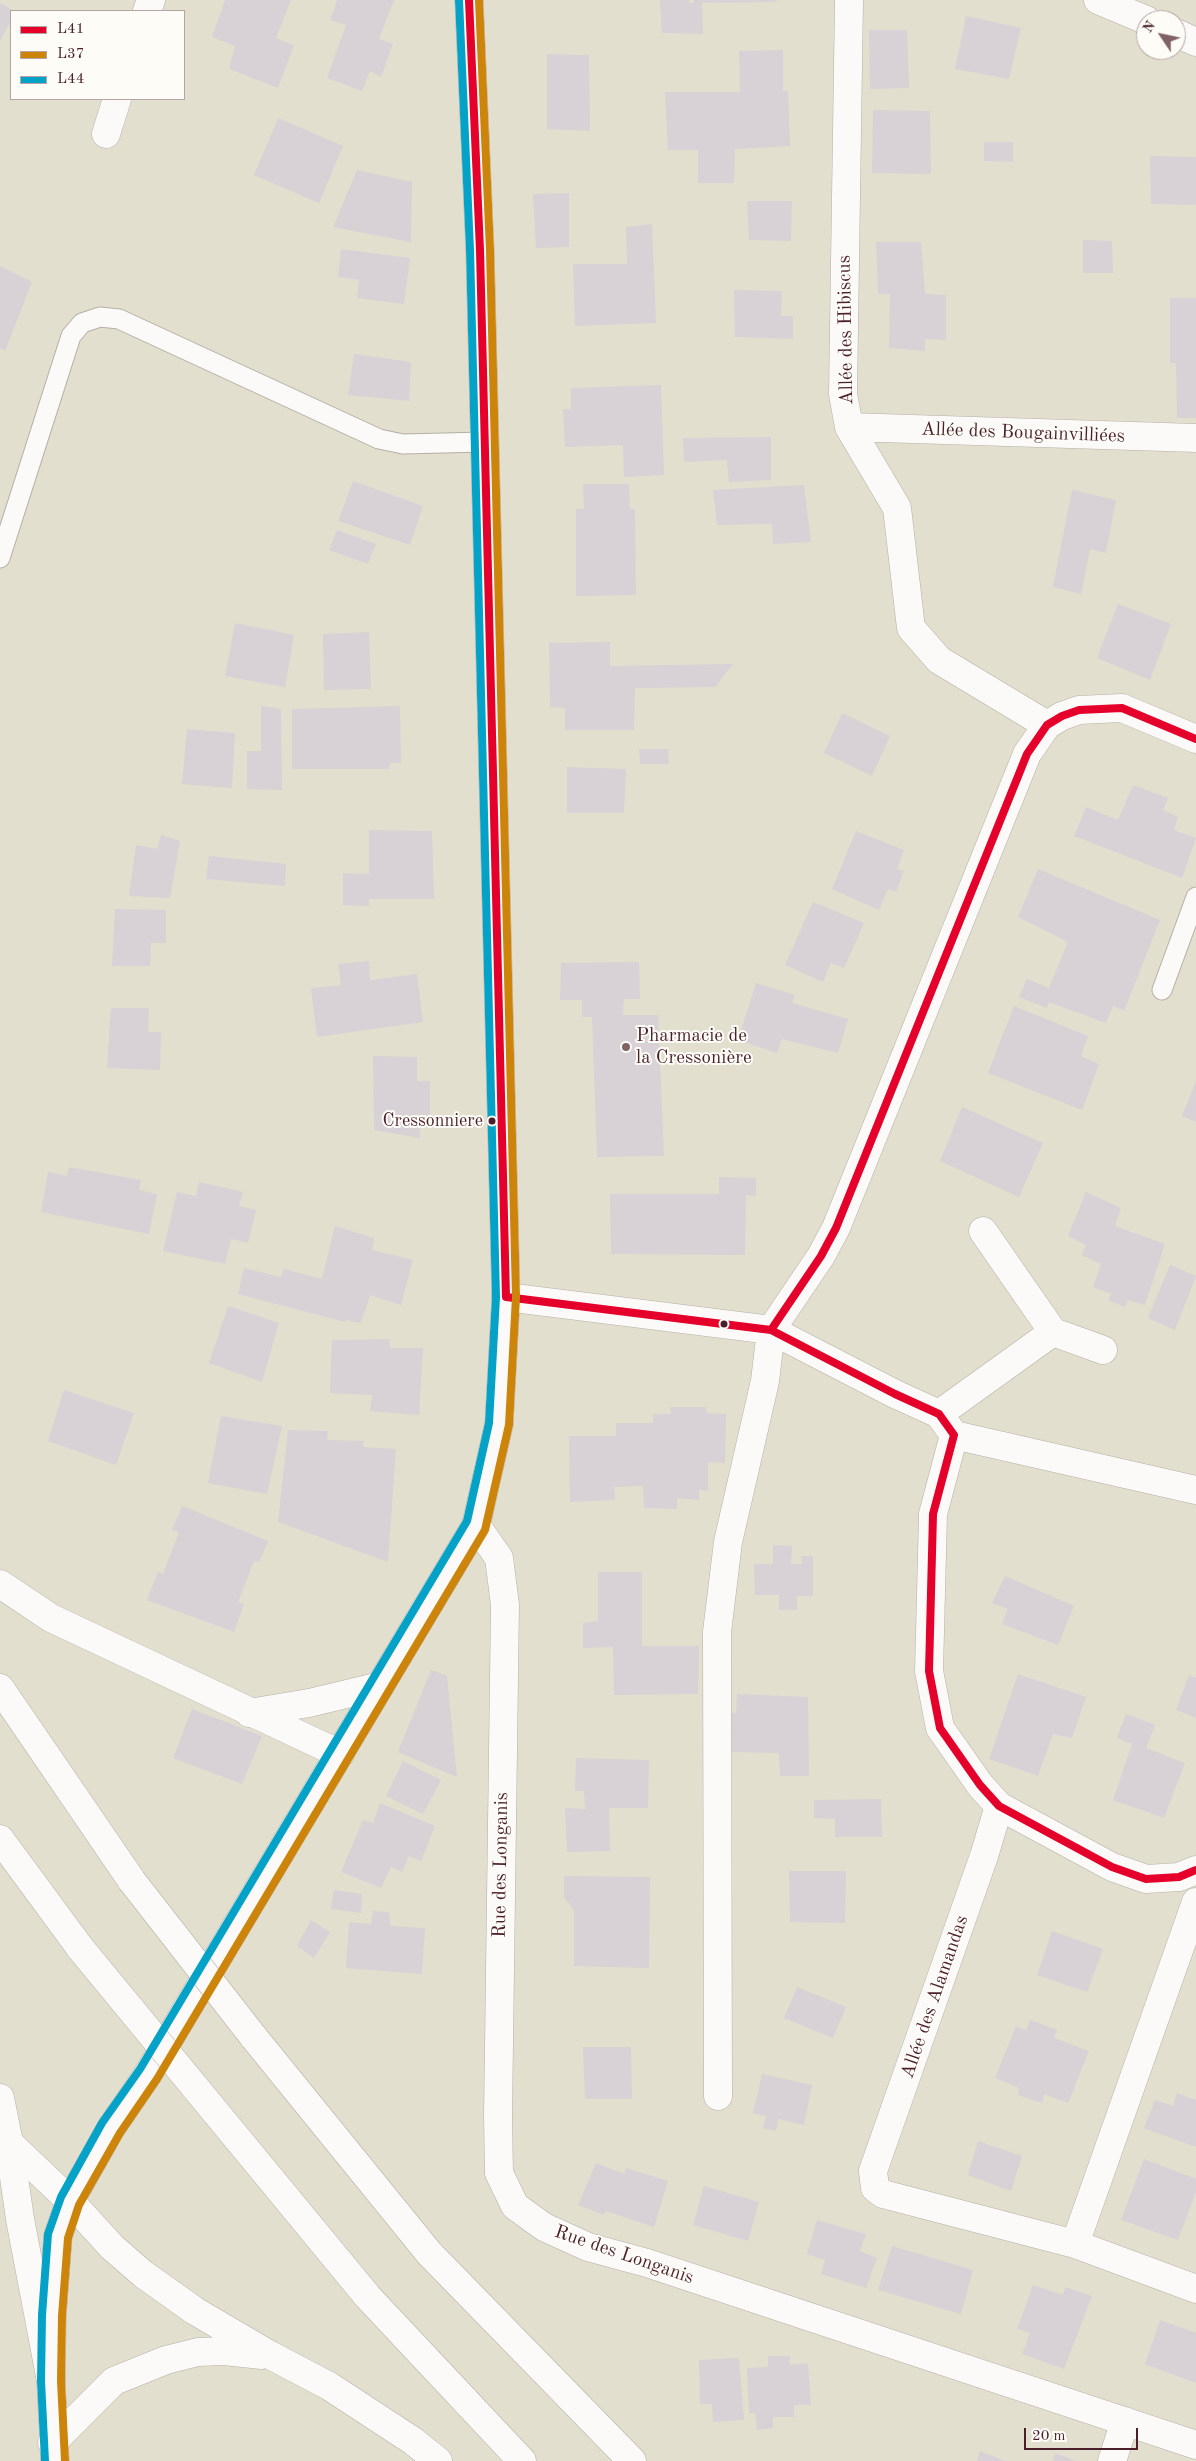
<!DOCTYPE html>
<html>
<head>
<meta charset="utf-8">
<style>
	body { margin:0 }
	#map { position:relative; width:1196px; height:2461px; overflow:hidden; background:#e3dfce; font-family:"Old Standard TT",serif }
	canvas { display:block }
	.legend { position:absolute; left:10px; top:10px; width:175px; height:90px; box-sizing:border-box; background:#fdfcf7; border:1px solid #b5a4a5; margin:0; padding:6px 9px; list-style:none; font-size:15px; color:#4a1f2b }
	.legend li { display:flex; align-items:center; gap:10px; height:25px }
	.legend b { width:25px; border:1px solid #b5a4a5 }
	.north { position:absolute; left:1136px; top:10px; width:50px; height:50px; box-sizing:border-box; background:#fdfcf7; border:1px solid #b5a4a5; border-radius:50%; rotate:304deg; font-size:14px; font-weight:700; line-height:20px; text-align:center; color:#4a1f2b }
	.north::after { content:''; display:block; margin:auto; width:18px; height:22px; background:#806264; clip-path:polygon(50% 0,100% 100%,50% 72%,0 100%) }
	.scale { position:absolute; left:1024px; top:2428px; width:114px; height:22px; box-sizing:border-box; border:2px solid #4a1f2b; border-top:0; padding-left:6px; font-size:15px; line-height:18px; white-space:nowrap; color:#4a1f2b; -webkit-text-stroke:4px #fdfcf7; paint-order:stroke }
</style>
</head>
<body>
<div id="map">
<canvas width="1196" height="2461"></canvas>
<ul class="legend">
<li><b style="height:6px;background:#e4002b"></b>L41</li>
<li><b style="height:6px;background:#cc840b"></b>L37</li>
<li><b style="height:6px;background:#04a2c6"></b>L44</li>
</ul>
<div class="north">N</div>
<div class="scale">20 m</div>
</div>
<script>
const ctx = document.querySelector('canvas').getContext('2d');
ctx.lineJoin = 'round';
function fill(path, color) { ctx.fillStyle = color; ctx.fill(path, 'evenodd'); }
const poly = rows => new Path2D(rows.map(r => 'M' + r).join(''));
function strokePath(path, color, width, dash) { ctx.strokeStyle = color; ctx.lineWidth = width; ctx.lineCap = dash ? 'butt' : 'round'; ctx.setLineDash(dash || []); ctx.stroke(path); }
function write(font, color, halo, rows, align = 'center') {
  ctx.font = font + ' "Old Standard TT",serif'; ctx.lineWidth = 4; ctx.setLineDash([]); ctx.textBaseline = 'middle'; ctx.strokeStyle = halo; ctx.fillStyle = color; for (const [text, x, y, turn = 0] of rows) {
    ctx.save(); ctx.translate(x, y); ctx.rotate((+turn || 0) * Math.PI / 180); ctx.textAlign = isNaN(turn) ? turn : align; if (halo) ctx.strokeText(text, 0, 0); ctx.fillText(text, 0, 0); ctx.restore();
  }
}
const building = poly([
	[225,0,291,0,276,38,294,45,278,88,229,69,235,46,212,37],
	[337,0,394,0,379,39,393,44,381,77,370,71,362,91,327,78,346,25,330,20],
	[660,0,689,0,689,3,694,3,694,0,777,0,776,2,702,3,703,34,662,33],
	[0,3,14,11,11,11,11,21,0,41],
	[966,16,1021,28,1009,79,955,69],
	[869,30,907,30,909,88,870,89],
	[783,50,783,91,788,91,790,146,735,149,734,183,698,183,698,150,668,150,665,92,740,92,739,51],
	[547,54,589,55,590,131,547,129],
	[873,110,930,111,931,174,872,173],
	[278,118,343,146,319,203,254,175],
	[984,142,1013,142,1013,162,984,161],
	[1150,156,1196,157,1196,205,1151,204],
	[357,170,412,182,411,242,333,227],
	[569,193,569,247,536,248,533,194],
	[747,201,792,201,791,241,749,240],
	[652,224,656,323,575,326,573,264,627,264,626,227],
	[1083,240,1112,241,1113,273,1083,273],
	[876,242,921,242,925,294,946,295,946,340,925,339,925,351,889,348,890,294,878,294],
	[341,249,410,258,404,304,357,298,359,280,338,277],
	[0,266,32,282,5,351,0,348],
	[734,290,782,291,781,316,793,316,793,339,735,337],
	[1170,298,1196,298,1196,418,1177,418,1176,363,1170,363],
	[354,354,411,362,409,401,348,395],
	[661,385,664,475,624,477,623,445,565,447,563,409,571,409,571,388],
	[771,437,771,480,729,482,727,460,684,462,683,438],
	[353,481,423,506,410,545,338,521],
	[583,484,629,484,630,509,635,509,636,595,576,596,576,509,584,509],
	[804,485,811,542,773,544,772,524,717,525,713,490],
	[1072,490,1116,500,1106,553,1090,549,1081,594,1053,587],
	[337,530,376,544,368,564,329,550],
	[1118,604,1171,624,1150,680,1097,658],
	[235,623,294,635,285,687,225,676],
	[369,632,371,689,324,690,323,634],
	[610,642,610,666,733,664,715,687,635,688,634,730,565,730,565,708,550,707,549,643],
	[261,706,281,709,282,790,247,789,247,751,261,751],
	[400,706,401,763,390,763,390,769,292,769,292,709],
	[842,713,890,736,872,776,824,753],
	[187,729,235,733,232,788,182,784],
	[639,749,670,749,668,751,669,764,640,764],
	[567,767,626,769,624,813,567,813],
	[1133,785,1168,798,1163,810,1178,817,1174,830,1196,838,1182,878,1074,836,1086,807,1118,820],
	[369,830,432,831,434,899,369,899,369,906,343,905,343,873,369,874],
	[856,831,904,850,897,869,904,871,896,892,888,889,879,910,832,889],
	[161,835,180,841,170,898,129,896,136,845,157,849],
	[209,856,286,864,285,886,206,879],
	[1038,869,1160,920,1124,1011,1113,1006,1106,1023,1049,1002,1047,1008,1019,997,1027,979,1049,988,1068,942,1018,917],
	[813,902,864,923,844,968,831,963,823,982,785,965],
	[115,909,166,910,166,943,151,943,150,966,112,966],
	[369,961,370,980,417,974,423,1022,317,1037,311,988,341,985,338,964],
	[639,962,640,999,624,999,623,1015,658,1015,664,1156,597,1157,592,1017,582,1017,582,1000,560,1000,561,963],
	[756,983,795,995,792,1003,848,1019,838,1053,782,1039,777,1053,738,1040],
	[1014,1006,1088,1036,1081,1056,1099,1064,1082,1110,988,1073],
	[111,1008,149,1008,148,1032,161,1032,160,1070,107,1068],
	[373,1056,417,1057,417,1081,430,1081,430,1115,419,1115,420,1138,374,1130],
	[1196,1081,1196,1122,1182,1116],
	[962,1107,1043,1143,1019,1197,940,1161],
	[69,1167,141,1180,139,1190,157,1194,149,1234,41,1212,48,1172,67,1176],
	[719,1177,756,1178,756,1196,746,1195,745,1255,611,1254,610,1194,719,1194],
	[199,1182,243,1192,239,1206,256,1210,248,1243,231,1239,225,1264,163,1251,177,1192,196,1196],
	[1086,1192,1121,1208,1115,1226,1165,1244,1145,1305,1128,1300,1125,1307,1108,1300,1111,1294,1093,1287,1101,1264,1082,1255,1086,1245,1068,1236],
	[335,1226,374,1238,372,1250,413,1260,401,1305,370,1295,361,1323,346,1320,345,1322,238,1294,244,1268,281,1277,284,1269,322,1279],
	[1170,1265,1196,1276,1175,1330,1148,1318],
	[228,1306,279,1323,262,1382,209,1363],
	[390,1339,390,1348,423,1348,419,1415,370,1411,372,1395,330,1393,332,1340],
	[64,1390,134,1413,116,1465,48,1441],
	[670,1407,706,1407,707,1413,726,1414,725,1463,708,1462,708,1491,699,1490,699,1500,677,1498,677,1509,644,1508,643,1486,614,1487,615,1500,570,1502,569,1436,616,1436,616,1423,653,1423,653,1414,671,1414],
	[221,1416,282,1426,267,1494,208,1483],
	[288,1430,328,1431,327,1440,364,1441,363,1447,396,1449,388,1562,278,1522],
	[182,1506,268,1541,259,1562,254,1561,238,1602,244,1604,234,1632,147,1600,158,1572,163,1574,179,1532,172,1530],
	[773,1545,792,1546,791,1564,802,1564,801,1556,813,1556,813,1596,797,1596,797,1610,779,1610,779,1595,755,1595,754,1564,773,1564],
	[598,1572,642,1572,642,1646,699,1646,698,1694,614,1695,613,1647,583,1648,583,1623,598,1621],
	[1005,1576,1074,1606,1058,1645,1002,1624,1008,1609,992,1603],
	[431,1670,447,1676,457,1777,398,1752],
	[1018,1674,1086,1697,1072,1738,1053,1734,1038,1776,989,1759],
	[1189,1675,1196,1678,1196,1718,1176,1710],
	[737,1694,808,1697,809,1776,780,1776,779,1753,729,1752,730,1713,736,1713],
	[192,1709,262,1736,242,1784,173,1758],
	[1126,1714,1155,1725,1146,1748,1185,1763,1164,1818,1113,1800,1132,1744,1117,1738],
	[576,1758,649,1760,648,1808,609,1808,610,1851,567,1852,565,1808,585,1809,584,1791,575,1791],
	[403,1761,441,1780,423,1814,386,1796],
	[881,1799,882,1837,835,1837,835,1819,814,1818,814,1800],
	[380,1803,435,1826,421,1861,409,1856,402,1872,391,1867,381,1888,341,1872,363,1820,373,1823],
	[789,1871,846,1871,845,1923,790,1922],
	[564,1876,650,1877,649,1968,574,1966,574,1910,564,1897],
	[334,1890,362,1894,361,1913,331,1909],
	[373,1911,389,1912,390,1926,425,1928,422,1974,346,1968,349,1922,371,1924],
	[311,1920,330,1932,314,1958,297,1946],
	[1052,1931,1103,1949,1087,1992,1037,1975],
	[797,1987,846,2007,833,2038,784,2018],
	[1030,2020,1057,2030,1054,2038,1089,2051,1068,2103,1044,2094,1042,2103,1018,2095,1019,2088,995,2078,1016,2026,1026,2030],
	[583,2047,631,2047,632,2099,585,2099],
	[762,2074,812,2085,804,2125,778,2119,776,2131,763,2128,766,2116,753,2113],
	[1177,2093,1196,2100,1196,2147,1144,2128,1155,2100,1173,2106],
	[978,2141,1022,2156,1011,2191,968,2175],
	[1144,2159,1196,2179,1196,2192,1178,2240,1121,2220],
	[596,2163,624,2174,626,2168,668,2181,654,2227,606,2211,604,2215,578,2205],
	[704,2186,759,2202,748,2241,693,2225],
	[817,2220,866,2234,860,2251,877,2258,866,2288,821,2274,825,2260,807,2254],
	[892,2246,973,2270,961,2314,878,2290],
	[1033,2285,1063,2295,1065,2287,1092,2296,1064,2369,1022,2354,1030,2333,1017,2329],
	[1160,2320,1196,2333,1196,2383,1145,2364],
	[768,2356,790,2356,790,2365,808,2363,811,2405,794,2405,794,2417,773,2417,773,2428,757,2430,755,2413,749,2413,747,2368,768,2367],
	[739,2358,744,2420,713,2422,712,2404,700,2404,699,2360],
	[980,2451,1005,2461,977,2461],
	[1055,2453,1076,2461,1053,2461]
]);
const lane = poly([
	[0,558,71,336,82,323,100,317,119,319,379,439,403,444,484,442],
	[1162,990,1196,897]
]);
const street = poly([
	[849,0,843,394,849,427,897,508,911,628,939,660,1047,725],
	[1098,0,1146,20],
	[147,11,151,0],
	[1176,33,1196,42],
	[106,134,117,99],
	[849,427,1196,438],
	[983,1231,1053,1332,1103,1350],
	[506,1297,771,1330,895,1394,939,1414,954,1435],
	[939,1414,1053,1332],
	[954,1435,933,1514,929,1671,940,1728,980,1785,999,1806,1112,1867,1146,1879,1179,1877,1196,1870],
	[954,1435,1196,1490],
	[476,1525,499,1558,505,1605,498,2116,499,2173,515,2206,544,2227,588,2247,647,2263,1196,2445],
	[999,1806,984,1856,873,2171,875,2188,883,2194,1075,2244,1196,2289],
	[718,2096,717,1632,728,1542,765,1381,771,1330,821,1256,836,1228,1027,754,1047,725,1062,716,1079,710,1122,708,1196,739],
	[0,2143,9,2143,70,2201],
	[1075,2244,1196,1902],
	[1112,2461,1125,2421]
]);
const secondary = poly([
	[55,2461,51,2381,52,2316,58,2236,70,2201,111,2128,148,2074,476,1525,499,1424,506,1297,480,250,469,0]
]);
const highway = poly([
	[0,1584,51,1618,340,1754],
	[0,1688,132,1881],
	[249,1713,309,1703,380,1686],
	[0,1839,81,1949],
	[252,2035,429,2253,632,2461],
	[194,2086,368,2297,522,2461],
	[0,2098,9,2143,20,2219,51,2381],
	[70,2201,112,2247,143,2274,195,2311,270,2355,329,2386,413,2441,438,2461],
	[52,2443,114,2381,166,2360,198,2352,224,2351,262,2355]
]);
const highwayBridge = poly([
	[132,1881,252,2035],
	[81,1949,194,2086]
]);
const bus1 = poly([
	[469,0,480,250,506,1297,771,1330,895,1394,939,1414,954,1435,933,1514,929,1671,940,1728,980,1785,999,1806,1112,1867,1146,1879,1179,1877,1196,1870],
	[771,1330,821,1256,836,1228,1027,754,1047,725,1062,716,1079,710,1122,708,1196,739]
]);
const bus2 = poly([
	[65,2461,61,2381,62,2316,68,2238,79,2205,120,2133,157,2079,485,1530,509,1425,516,1297,490,250,479,0]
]);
const bus3 = poly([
	[45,2461,41,2381,42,2315,48,2234,61,2197,102,2123,140,2069,467,1521,489,1423,496,1297,470,250,459,0]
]);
const markers = [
	[626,1047,5,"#806264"],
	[492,1121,4.5,"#4a1f2b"],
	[724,1324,4.5,"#4a1f2b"]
];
const busNames = [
	["Cressonniere",483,1121]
];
const streetNames = [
	["Allée des Hibiscus",846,330,-91],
	["Allée des Bougainvilliées",1023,433,2],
	["Rue des Longanis",501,1865,-89],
	["Allée des Alamandas",935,1997,-71],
	["Rue des Longanis",624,2255,19]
];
const poiNames = [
	["Pharmacie de",636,1036],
	["la Cressonière",636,1058]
];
fill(building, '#d8d1d5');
strokePath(lane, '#b5afa5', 21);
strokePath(street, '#b5afa5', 29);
strokePath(secondary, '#b5afa5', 29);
strokePath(highway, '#b5afa5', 29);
strokePath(lane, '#fbfaf8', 19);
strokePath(street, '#fbfaf8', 28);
strokePath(secondary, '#fbfaf8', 28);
strokePath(highway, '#fbfaf8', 28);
strokePath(highwayBridge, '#b5afa5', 29, []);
strokePath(highwayBridge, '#fbfaf8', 28);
strokePath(bus1, '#e4002b', 8);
strokePath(bus2, '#cc840b', 8);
strokePath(bus3, '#04a2c6', 8);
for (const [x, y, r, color] of markers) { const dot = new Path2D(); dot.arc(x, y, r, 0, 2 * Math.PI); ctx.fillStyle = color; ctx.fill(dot); strokePath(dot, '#fdfcf7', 2); }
write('18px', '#4a1f2b', '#fdfcf7', busNames, 'right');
write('19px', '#4a1f2b', '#fdfcf7', streetNames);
write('19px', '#4a1f2b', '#fdfcf7', poiNames, 'left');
</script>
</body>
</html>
